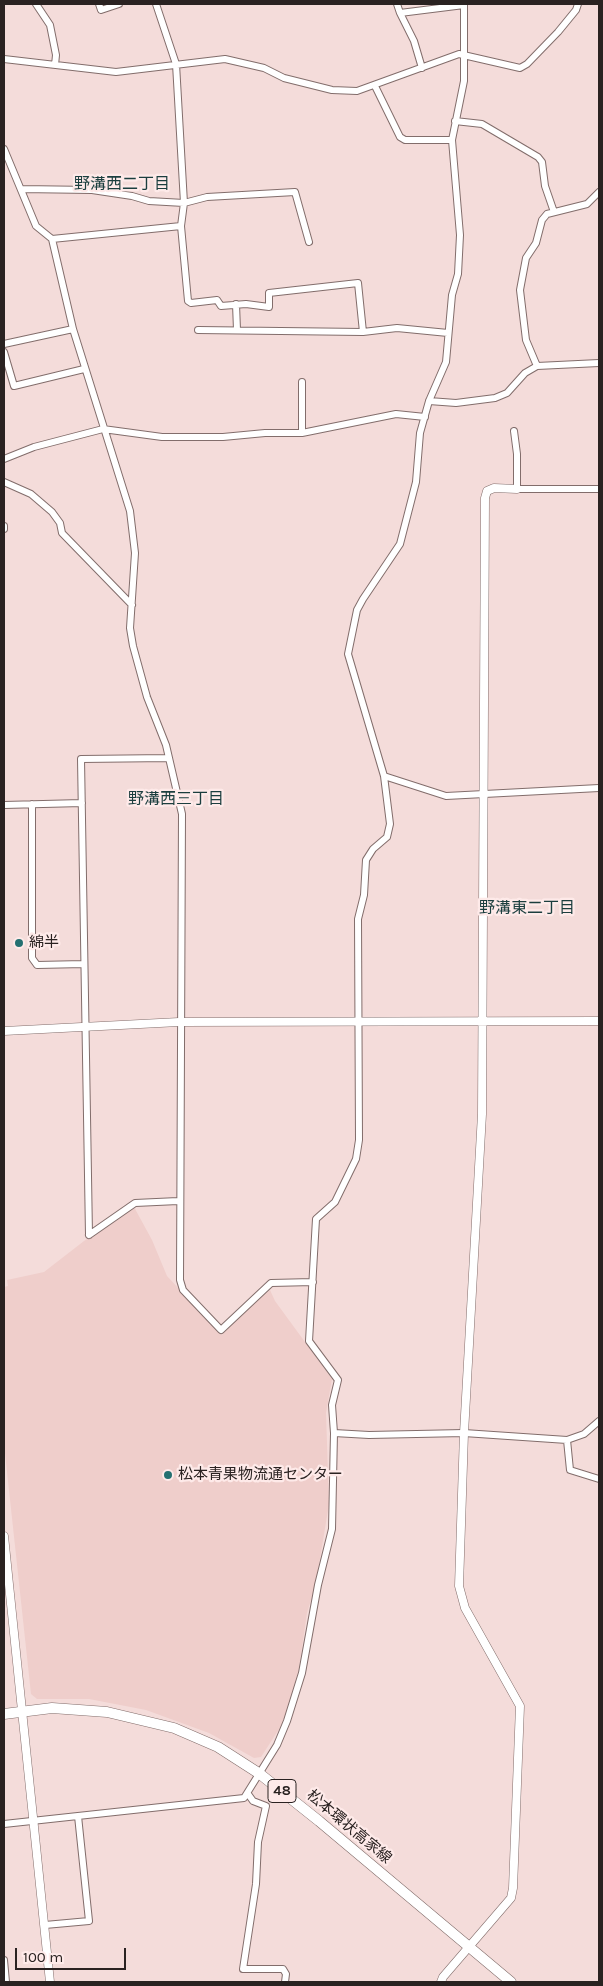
<!DOCTYPE html>
<html>
<head>
<meta charset="utf-8">
<style>
	body { margin:0 }
	#map { position:relative; width:603px; height:1986px; overflow:hidden; background:#f4dcda; font-family:Karla,sans-serif }
	canvas { display:block }
	.frame { position:absolute; inset:0; border:5px solid #2a2221; pointer-events:none }
	.scale { position:absolute; left:15px; top:1948px; width:111px; height:22px; box-sizing:border-box; border:2px solid #2a2221; border-top:0; padding-left:6px; font-size:15px; line-height:18px; white-space:nowrap; color:#2a2221; -webkit-text-stroke:4px #feeae9; paint-order:stroke }
</style>
</head>
<body>
<div id="map">
<canvas width="603" height="1986"></canvas>
<div class="frame"></div>
<div class="scale">100 m</div>
</div>
<script>
const ctx = document.querySelector('canvas').getContext('2d');
ctx.lineJoin = 'round';
function fill(path, color) { ctx.fillStyle = color; ctx.fill(path, 'evenodd'); }
const poly = rows => new Path2D(rows.map(r => 'M' + r).join(''));
function strokePath(path, color, width, dash) { ctx.strokeStyle = color; ctx.lineWidth = width; ctx.lineCap = dash ? 'butt' : 'round'; ctx.setLineDash(dash || []); ctx.stroke(path); }
function write(font, color, halo, rows, align = 'center') {
  ctx.font = font + ' Karla,"Noto Sans JP",sans-serif'; ctx.lineWidth = 4.5; ctx.setLineDash([]); ctx.textBaseline = 'middle'; ctx.strokeStyle = halo; ctx.fillStyle = color; for (const [text, x, y, turn = 0] of rows) {
    ctx.save(); ctx.translate(x, y); ctx.rotate((+turn || 0) * Math.PI / 180); ctx.textAlign = isNaN(turn) ? turn : align; if (halo) ctx.strokeText(text, 0, 0); ctx.fillText(text, 0, 0); ctx.restore();
  }
}
const built = poly([
	[134,1207,152,1240,167,1276,222,1335,230,1324,270,1290,275,1301,332,1379,326,1413,329,1504,316,1583,307,1613,299,1668,285,1720,261,1757,254,1758,209,1733,146,1710,89,1699,37,1699,31,1694,4,1444,4,1287,8,1286,7,1280,44,1272,84,1241]
]);
const minor = poly([
	[36,4,50,25,56,55,55,65],
	[99,4,101,10,119,4],
	[156,4,176,64,184,203,207,197,295,192,309,242],
	[397,4,400,13,464,5],
	[400,13,414,41,422,68],
	[4,59,116,72,225,59,264,68,284,78,332,90,357,91,459,54,520,68,527,64,558,32,576,10,578,4],
	[375,86,400,137,405,140,452,140],
	[455,121,482,124,538,157,542,162,545,186,554,212],
	[4,149,36,226,52,239,73,329,130,511,135,553,130,628,133,646,147,697,166,745,182,814,180,1280,183,1290,221,1330,271,1283,313,1282],
	[21,189,92,190,132,196,149,201,184,203,181,226,52,239],
	[181,226,188,301,191,303,217,300,221,306,246,304,269,307,269,293,358,283,363,332,397,328,448,333],
	[236,304,237,330],
	[198,330,363,332],
	[4,344,73,329],
	[4,352,14,386,84,369],
	[537,366,526,340,520,290,526,258,536,243,542,220,547,214,587,204,599,192],
	[429,401,456,403,495,398,507,393,525,373,537,366,599,363],
	[514,431,517,454,517,489,599,489],
	[302,433,302,382],
	[4,459,34,447,103,429,162,437,223,437,265,433,302,433,396,414,425,417],
	[4,482,31,494,52,512,60,523,62,533,132,605],
	[4,526,4,529],
	[384,776,446,796,599,788],
	[32,804,32,958,37,965,84,964],
	[4,805,82,803],
	[89,1235,81,759,169,758],
	[89,1235,135,1203,178,1201],
	[334,1433,369,1435,464,1433,567,1440,584,1434,599,1421],
	[567,1440,570,1470,599,1479],
	[248,1794,253,1801,266,1806,258,1842,256,1884,243,1969,283,1969,286,1974,285,1982],
	[4,1824,244,1798,277,1745,287,1721,302,1673,318,1585,332,1529,334,1433,332,1405,338,1380,309,1341,316,1219,335,1202,356,1159,359,1140,358,919,364,895,366,860,373,849,387,837,390,824,384,776,348,654,357,610,363,599,400,544,416,482,420,433,429,401,446,362,452,295,458,274,460,235,452,140,464,81,464,4],
	[45,1925,89,1921,78,1816],
	[4,1960,6,1982]
]);
const tertiary = poly([
	[4,1031,179,1022,599,1021],
	[4,1536,50,1982],
	[441,1982,443,1977,511,1898,513,1888,520,1706,465,1608,459,1586,464,1433,482,1114,485,498,487,491,494,488,517,489]
]);
const primary = poly([
	[4,1714,52,1708,107,1712,174,1728,218,1747,260,1774,319,1821,511,1982]
]);
const markers = [
	[19,943,5,"#257071"],
	[168,1475,5,"#257071"]
];
const shields = [
	[282,1791,28]
];
const shieldNames = [
	["48",282,1791]
];
const poiNames = [
	["綿半",29,943],
	["松本青果物流通センター",178,1475]
];
const streetNames = [
	["松本環状高家線",349,1827,40]
];
const neighbourhoodNames = [
	["野溝西二丁目",122,184],
	["野溝西三丁目",176,799],
	["野溝東二丁目",527,908]
];
fill(built, '#efcecb');
strokePath(minor, '#826d6b', 8);
strokePath(tertiary, '#826d6b', 9);
strokePath(primary, '#826d6b', 11);
strokePath(minor, '#fff', 6);
strokePath(tertiary, '#fff', 8);
strokePath(primary, '#fff', 10);
for (const [x, y, r, color] of markers) { const dot = new Path2D(); dot.arc(x, y, r, 0, 2 * Math.PI); ctx.fillStyle = color; ctx.fill(dot); strokePath(dot, '#feeae9', 2); }
for (const [x, y, w] of shields) { const box = new Path2D(); box.roundRect(x - w / 2, y - 11.5, w, 23, 4); ctx.fillStyle = '#feeae9'; ctx.fill(box); strokePath(box, '#2a2221', 1); }
write('bold 14px', '#2a2221', null, shieldNames);
write('15px', '#2a2221', '#feeae9', poiNames, 'left');
write('15px', '#2a2221', '#feeae9', streetNames);
write('16px', '#1b3e3e', '#feeae9', neighbourhoodNames);
</script>
</body>
</html>
